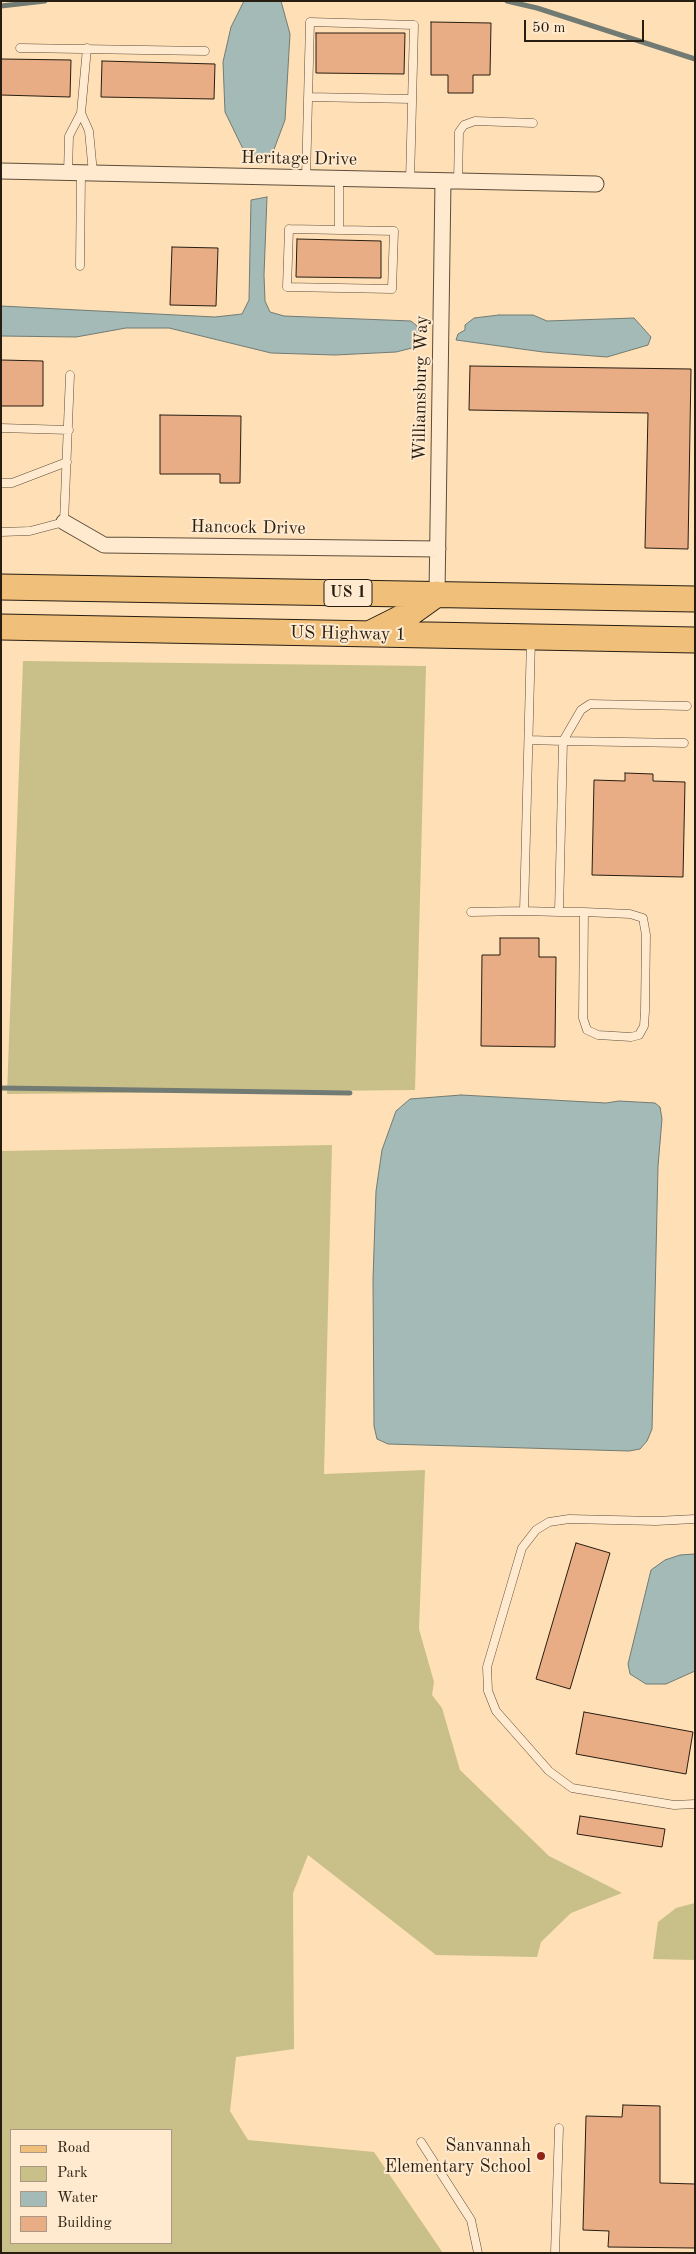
<!DOCTYPE html>
<html>
<head>
<meta charset="utf-8">
<style>
	body { margin:0 }
	#map { position:relative; width:696px; height:2254px; overflow:hidden; background:#ffdfb5; font-family:"Old Standard TT",serif }
	canvas { display:block }
	.frame { position:absolute; inset:0; border:2px solid #271d11; pointer-events:none }
	.legend { position:absolute; left:10px; top:2129px; width:162px; height:115px; box-sizing:border-box; background:#ffeacf; border:1px solid #a99883; margin:0; padding:6px 9px; list-style:none; font-size:15px; color:#271d11 }
	.legend li { display:flex; align-items:center; gap:10px; height:25px }
	.legend b { width:25px; border:1px solid #a99883 }
	.scale { position:absolute; left:524px; top:20px; width:120px; height:22px; box-sizing:border-box; border:2px solid #271d11; border-top:0; padding-left:6px; font-size:15px; line-height:18px; white-space:nowrap; color:#271d11; -webkit-text-stroke:4px #ffeacf; paint-order:stroke }
</style>
</head>
<body>
<div id="map">
<canvas width="696" height="2254"></canvas>
<div class="frame"></div>
<ul class="legend">
<li><b style="height:6px;background:#f0c07a"></b>Road</li>
<li><b style="height:14px;background:#c8c088"></b>Park</li>
<li><b style="height:14px;background:#a3bab6"></b>Water</li>
<li><b style="height:14px;background:#e9ad86"></b>Building</li>
</ul>
<div class="scale">50 m</div>
</div>
<script>
const ctx = document.querySelector('canvas').getContext('2d');
ctx.lineJoin = 'round';
function fill(path, color) { ctx.fillStyle = color; ctx.fill(path, 'evenodd'); }
const poly = rows => new Path2D(rows.map(r => 'M' + r).join(''));
function strokePath(path, color, width, dash) { ctx.strokeStyle = color; ctx.lineWidth = width; ctx.lineCap = dash ? 'butt' : 'round'; ctx.setLineDash(dash || []); ctx.stroke(path); }
function write(font, color, halo, rows, align = 'center') {
  ctx.font = font + ' "Old Standard TT",serif'; ctx.lineWidth = 4; ctx.setLineDash([]); ctx.textBaseline = 'middle'; ctx.strokeStyle = halo; ctx.fillStyle = color; for (const [text, x, y, turn = 0] of rows) {
    ctx.save(); ctx.translate(x, y); ctx.rotate((+turn || 0) * Math.PI / 180); ctx.textAlign = isNaN(turn) ? turn : align; if (halo) ctx.strokeText(text, 0, 0); ctx.fillText(text, 0, 0); ctx.restore();
  }
}
const green = poly([
	[23,661,426,666,415,1090,7,1094],
	[332,1145,324,1474,425,1470,419,1629,434,1682,432,1695,442,1708,460,1770,549,1856,622,1893,571,1913,541,1942,537,1957,436,1955,308,1855,293,1893,294,2049,236,2057,230,2111,248,2140,374,2152,443,2253,1,2253,1,1151],
	[171,2130,171,2243,11,2243,11,2130],
	[695,1903,695,1960,653,1959,658,1922,676,1908]
]);
const water = poly([
	[244,1,281,1,290,34,285,120,273,152,262,158,244,151,225,112,223,62,231,27,244,1],
	[267,197,264,275,265,301,270,312,284,316,411,321,417,326,420,337,416,347,396,352,335,355,271,353,169,328,126,328,76,337,1,336,1,306,215,317,242,314,249,300,251,200,267,197],
	[499,315,533,315,547,321,634,318,651,337,648,345,607,357,543,352,456,340,458,334,465,330,465,325,474,318,499,315],
	[461,1095,606,1103,619,1101,655,1103,660,1107,662,1119,658,1166,652,1429,647,1441,640,1449,629,1451,388,1444,377,1439,374,1426,373,1279,376,1191,382,1150,396,1111,410,1099,461,1095],
	[695,1554,695,1671,666,1684,646,1684,630,1674,628,1664,651,1570,665,1560,680,1555,695,1554]
]);
const stream = poly([
	[507,1,537,8,695,59],
	[1,6,45,1],
	[1,1088,350,1093]
]);
const building = poly([
	[431,22,491,23,490,75,473,75,473,93,448,93,448,75,431,75,431,22],
	[316,33,405,33,404,74,316,73,316,33],
	[1,59,71,60,70,97,1,95,1,59],
	[102,61,215,64,214,99,101,97,102,61],
	[297,239,381,241,381,278,296,277,297,239],
	[172,247,218,248,216,306,170,305,172,247],
	[1,360,43,361,43,406,1,406,1,360],
	[470,366,691,369,688,549,645,548,648,413,469,410,470,366],
	[160,415,241,416,240,483,220,483,220,474,160,474,160,415],
	[625,773,653,774,653,781,685,782,683,877,592,875,594,780,625,781,625,773],
	[500,938,539,938,539,957,556,957,555,1047,481,1046,482,955,500,955,500,938],
	[576,1543,610,1553,570,1689,536,1679,576,1543],
	[584,1712,693,1732,686,1774,576,1754,584,1712],
	[580,1816,665,1829,662,1847,577,1834,580,1816],
	[623,2105,660,2106,660,2183,695,2184,695,2248,608,2247,609,2231,583,2230,586,2116,622,2117,623,2105]
]);
const service = poly([
	[20,48,205,51],
	[308,97,412,99],
	[81,113,89,131,93,173],
	[68,173,69,136,81,113,87,48],
	[306,178,310,22,414,25,410,181],
	[458,182,459,132,464,125,475,121,533,123],
	[289,229,394,231,392,289,287,287,289,229],
	[339,229,339,179],
	[80,266,81,173],
	[1,428,69,430],
	[1,483,12,483,67,462],
	[1,532,30,531,64,522,70,375],
	[531,639,524,911,559,912,584,912,630,914,643,918,646,935,645,1011,644,1026,639,1035,631,1037,598,1035,587,1030,583,1018,584,912],
	[529,740,563,741,581,710,590,704,687,706],
	[471,912,524,911],
	[559,912,563,741,684,743],
	[695,1519,656,1521,569,1519,549,1522,536,1530,522,1548,487,1667,488,1691,496,1711,549,1771,572,1788,674,1805,695,1804],
	[421,2142,471,2220,478,2253],
	[555,2253,559,2128]
]);
const minor = poly([
	[1,171,596,184],
	[64,522,104,545,438,549],
	[437,594,443,181]
]);
const primary = poly([
	[1,587,695,599],
	[1,627,695,640],
	[373,632,409,614,437,594]
]);
const markers = [
	[541,2156,5,"#8f2418"]
];
const shields = [
	[348,593,48]
];
const shieldNames = [
	["US 1",348,593]
];
const streetNames = [
	["Heritage Drive",299,159,1],
	["Williamsburg Way",421,388,-89],
	["Hancock Drive",248,528,1],
	["US Highway 1",348,634,1]
];
const poiNames = [
	["Sanvannah",531,2146],
	["Elementary School",531,2167]
];
fill(green, '#c8c088');
fill(water, '#a3bab6');
strokePath(water, '#717b74', 1);
strokePath(stream, '#717b74', 5);
fill(building, '#e9ad86');
strokePath(building, '#271d11', 1);
strokePath(service, '#5d4e3a', 9);
strokePath(minor, '#5d4e3a', 17);
strokePath(primary, '#271d11', 27);
strokePath(service, '#ffeacf', 8);
strokePath(minor, '#ffeacf', 15);
strokePath(primary, '#f0c07a', 25);
for (const [x, y, r, color] of markers) { const dot = new Path2D(); dot.arc(x, y, r, 0, 2 * Math.PI); ctx.fillStyle = color; ctx.fill(dot); strokePath(dot, '#ffeacf', 2); }
for (const [x, y, w] of shields) { const box = new Path2D(); box.roundRect(x - w / 2, y - 13.5, w, 27, 4); ctx.fillStyle = '#ffeacf'; ctx.fill(box); strokePath(box, '#271d11', 1); }
write('bold 16px', '#271d11', null, shieldNames);
write('18px', '#271d11', '#ffeacf', streetNames);
write('18px', '#271d11', '#ffeacf', poiNames, 'right');
</script>
</body>
</html>
